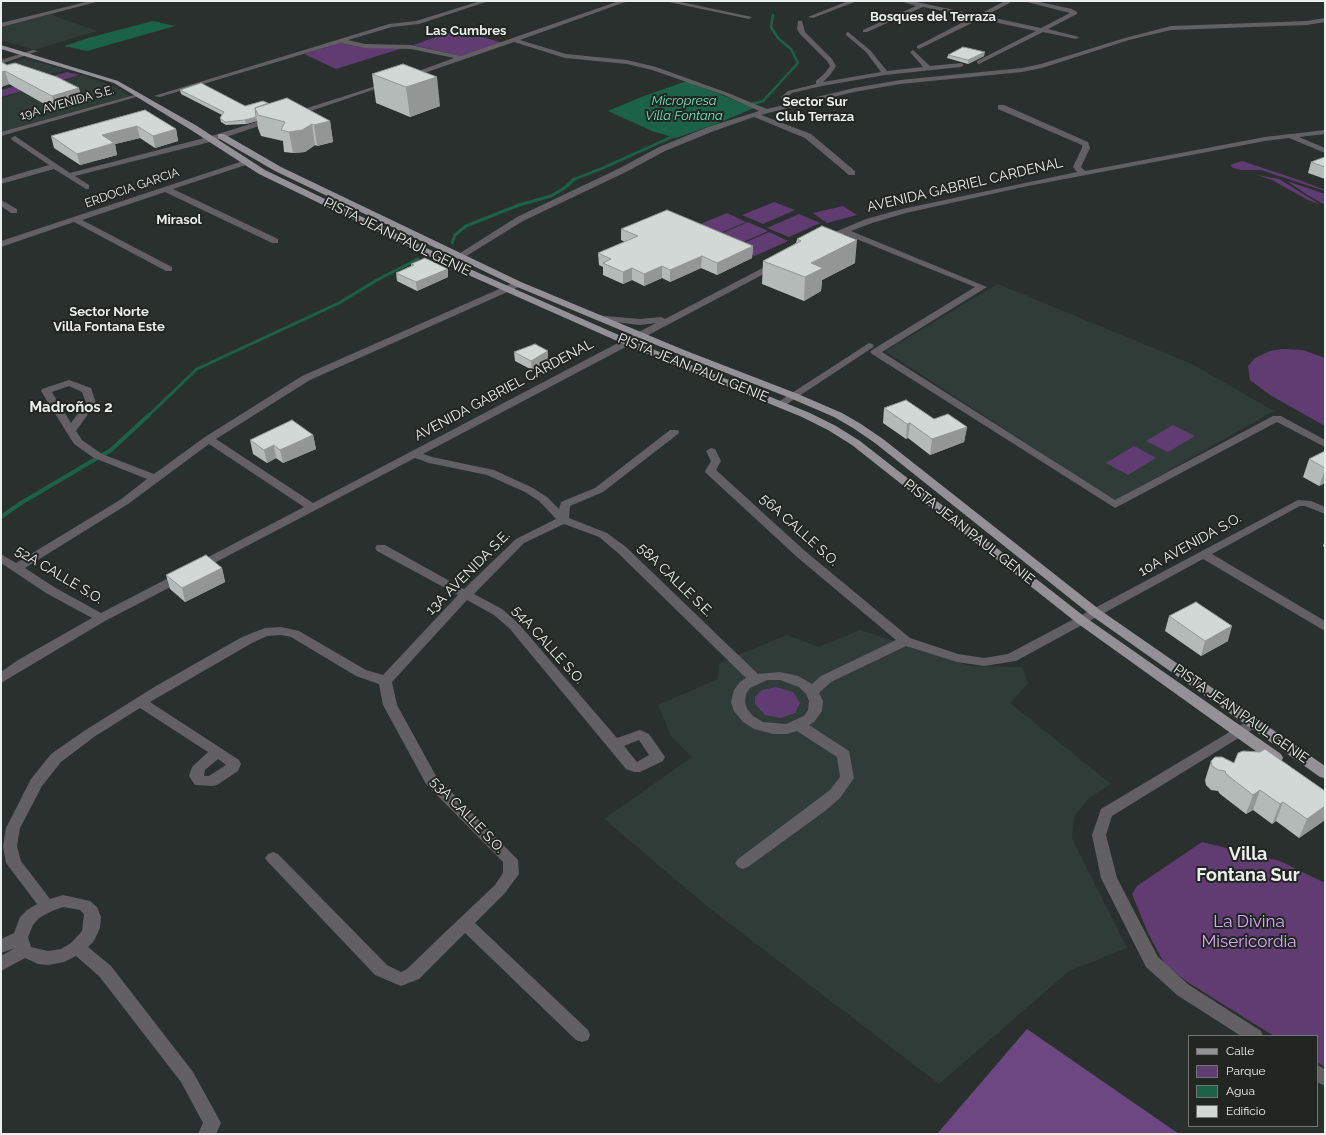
<!DOCTYPE html>
<html>
<head>
<meta charset="utf-8">
<style>
	body { margin:0 }
	#map { position:relative; width:1326px; height:1135px; overflow:hidden; background:#2a302d; font-family:Raleway,sans-serif }
	canvas { display:block }
	.frame { position:absolute; inset:0; border:2px solid #eaeeec; pointer-events:none }
	.legend { position:absolute; left:1188px; top:1035px; width:130px; height:92px; box-sizing:border-box; background:#212623; border:1px solid #717673; margin:0; padding:5px 7px; list-style:none; font-size:12px; color:#eaeeec }
	.legend li { display:flex; align-items:center; gap:8px; height:20px }
	.legend b { width:20px; border:1px solid #717673 }
</style>
</head>
<body>
<div id="map">
<canvas width="1326" height="1135"></canvas>
<div class="frame"></div>
<ul class="legend">
<li><b style="height:5px;background:#949196"></b>Calle</li>
<li><b style="height:11px;background:#603c73"></b>Parque</li>
<li><b style="height:11px;background:#1b6248"></b>Agua</li>
<li><b style="height:11px;background:#d1d8d5"></b>Edificio</li>
</ul>
</div>
<script>
const ctx = document.querySelector('canvas').getContext('2d');
ctx.lineJoin = 'round';
function fill(path, color) { ctx.fillStyle = color; ctx.fill(path, 'evenodd'); }
const poly = rows => new Path2D(rows.map(r => 'M' + r).join(''));
function strokePath(path, color, width, dash) { ctx.strokeStyle = color; ctx.lineWidth = width; ctx.lineCap = dash ? 'butt' : 'round'; ctx.setLineDash(dash || []); ctx.stroke(path); }
function write(font, color, halo, rows, align = 'center') {
  ctx.font = font + ' Raleway,sans-serif'; ctx.lineWidth = 4; ctx.setLineDash([]); ctx.textBaseline = 'middle'; ctx.strokeStyle = halo; ctx.fillStyle = color; for (const [text, x, y, turn = 0] of rows) {
    ctx.save(); ctx.translate(x, y); ctx.rotate((+turn || 0) * Math.PI / 180); ctx.textAlign = isNaN(turn) ? turn : align; if (halo) ctx.strokeText(text, 0, 0); ctx.fillText(text, 0, 0); ctx.restore();
  }
}
const built = poly([
	[50,14,97,31,34,50,1,40,1,25],
	[25,59,31,60,66,70,1,87,1,65],
	[83,75,117,88,130,96,1,132,1,98],
	[998,284,1192,364,1274,411,1115,501,885,351],
	[860,630,970,666,1022,667,1028,683,1010,703,1111,784,1089,798,1074,817,1072,839,1127,948,1069,971,939,1084,708,907,604,819,692,757,672,738,658,705,718,679,719,663,787,635,819,647]
]);
const green = poly([
	[459,29,502,43,461,56,413,45],
	[340,43,360,47,403,48,336,69,304,54],
	[67,72,80,75,1,97,1,90],
	[1242,161,1302,181,1325,190,1325,191,1261,170,1241,170,1233,168,1230,165],
	[1257,175,1279,179,1321,205,1308,200,1272,180],
	[1287,181,1325,194,1325,205,1306,194],
	[774,202,795,210,763,224,742,215],
	[843,206,857,215,827,223,813,213],
	[727,213,746,222,713,236,693,227],
	[799,214,820,223,789,237,767,228],
	[748,222,768,231,734,246,714,237],
	[769,232,788,241,755,256,735,247],
	[1282,349,1303,350,1325,358,1325,426,1270,395,1250,380,1248,366,1255,358,1270,351],
	[1173,425,1195,436,1168,452,1146,441],
	[1134,446,1156,458,1128,475,1106,463],
	[776,687,793,692,800,703,795,713,781,718,765,715,755,704,755,697,762,690],
	[1202,842,1280,861,1325,883,1325,1067,1317,1062,1317,1036,1274,1036,1189,983,1165,965,1148,933,1132,894,1137,886]
]);
const forest = poly([
	[1027,1029,1179,1134,937,1134]
]);
const water = poly([
	[153,21,175,26,87,51,64,46,88,38],
	[687,81,754,108,716,124,676,138,652,131,608,111,644,96]
]);
const streamFar2 = poly([
	[748,105,763,101,798,63,791,49,778,38,771,27,773,15],
	[572,180,603,168,676,135]
]);
const streamFar1 = poly([
	[452,243,455,235,466,226,519,205,551,196,563,189,575,179],
	[148,416,197,369,339,303,377,280,418,259]
]);
const stream = poly([
	[1,517,21,503,111,450,149,415]
]);
const minor = poly([
	[90,1,100,1,1,27,1,23,90,1],
	[480,1,489,1,419,24,392,27,348,40,365,44,411,45,461,56,619,1,628,1,520,40,566,54,627,60,656,67,728,93,767,109,854,88,900,80,1022,68,1041,64,1125,38,1171,26,1307,21,1325,18,1325,22,1307,25,1171,30,1129,40,1042,68,1022,72,900,84,854,92,768,113,761,115,811,134,855,171,855,175,849,175,805,138,754,117,714,131,665,151,626,172,523,221,460,260,456,257,457,255,517,217,620,168,659,147,708,127,759,111,724,95,652,70,627,64,565,58,514,42,407,79,404,77,405,76,454,58,411,49,365,48,340,43,160,97,154,96,389,24,416,21,480,1],
	[664,1,676,1,752,17,749,19,664,1],
	[848,1,857,1,813,18,808,17,848,1],
	[900,1,912,1,978,15,1005,1,1013,1,985,16,1041,28,1070,13,1023,1,1035,1,1072,9,1077,12,1077,14,1048,29,1079,37,1076,39,1043,32,979,64,977,63,977,61,1036,31,980,19,919,49,917,48,917,46,973,17,923,7,867,32,863,32,863,30,916,6,900,1],
	[798,21,802,21,805,32,832,59,836,66,830,75,823,82,881,72,866,52,846,35,846,33,848,32,870,50,887,71,923,67,910,52,913,50,930,66,961,63,964,65,961,67,885,75,822,86,792,93,785,99,781,99,781,97,788,91,816,84,816,81,825,73,830,66,827,61,800,34,797,29,798,21],
	[33,50,38,51,1,64,1,60,33,50],
	[388,82,393,83,296,116,289,114,388,82],
	[138,94,143,95,1,136,1,132,138,94],
	[998,105,1004,105,1088,142,1090,148,1081,167,1085,171,1265,137,1325,130,1325,134,1299,137,1325,148,1325,153,1289,138,1265,141,1028,186,906,213,872,223,851,231,987,287,882,352,1115,500,1273,416,1281,416,1325,440,1325,447,1277,422,1115,508,872,354,870,352,872,350,975,287,844,234,826,242,822,239,823,237,866,219,902,209,1077,172,1073,167,1082,148,1082,145,998,109,998,105],
	[270,118,277,120,214,141,75,176,89,185,89,189,86,189,54,169,1,184,1,179,49,165,12,140,11,138,15,136,70,173,208,137,270,118],
	[246,160,250,162,249,164,173,189,278,239,278,243,272,243,165,192,82,220,172,267,172,271,166,271,74,222,1,247,1,241,246,160],
	[1,200,17,209,17,213,11,213,1,206,1,200],
	[776,261,780,264,779,266,423,454,432,457,494,470,533,488,547,497,559,509,561,502,595,488,670,430,678,430,679,432,678,434,603,492,570,506,569,518,607,533,626,547,758,674,780,672,798,676,812,684,821,676,896,640,797,557,706,473,705,471,711,461,706,451,711,448,715,449,721,461,716,470,805,551,910,638,958,654,984,658,1008,654,1298,500,1311,501,1325,507,1325,514,1305,506,1300,506,1212,554,1325,621,1325,631,1203,559,1016,661,984,666,957,662,906,646,831,682,819,693,823,701,822,711,814,722,809,725,849,751,854,778,840,798,825,811,748,867,743,869,738,867,735,863,738,859,830,790,840,777,837,757,797,731,787,734,773,734,754,729,743,722,734,711,731,702,734,690,740,682,746,678,618,553,599,537,564,524,524,543,474,594,502,609,518,623,617,738,640,730,649,734,665,757,663,761,640,772,634,772,626,769,510,629,494,615,467,600,392,682,397,705,436,776,518,860,519,874,516,878,505,893,475,923,588,1030,590,1035,588,1040,582,1042,576,1040,465,933,419,979,401,986,375,975,268,862,265,858,268,854,273,852,278,854,387,965,401,972,407,969,439,938,495,885,503,873,503,862,426,784,383,705,379,684,356,676,291,637,281,635,267,636,252,643,150,702,239,760,241,764,238,771,217,785,212,786,195,785,189,776,192,767,208,752,140,708,94,737,61,762,42,786,20,828,17,846,21,861,50,899,63,895,90,901,97,907,101,917,100,928,94,941,88,947,111,966,193,1072,221,1123,216,1134,198,1134,203,1123,181,1082,99,976,76,956,64,962,48,965,38,964,25,958,1,971,1,956,15,948,1,953,1,939,14,933,20,917,27,910,37,904,6,863,3,846,6,828,31,779,51,754,84,731,156,686,242,637,265,628,281,627,299,631,366,670,383,675,458,595,377,551,375,548,377,545,385,545,464,589,516,539,556,519,539,501,525,492,487,475,429,463,415,458,199,571,193,567,195,564,304,507,209,444,128,504,25,568,54,587,101,613,178,573,186,573,188,576,186,579,105,621,1,683,1,672,18,660,92,618,46,593,1,563,1,554,16,563,120,500,147,479,94,458,74,444,41,391,42,389,69,380,91,388,96,403,76,431,82,440,102,454,154,474,205,437,302,376,515,282,521,282,521,286,310,380,216,439,313,503,656,323,640,325,597,320,592,317,594,315,640,319,661,317,665,319,776,261],
	[69,386,82,392,86,403,71,423,52,392,69,386],
	[767,680,780,680,799,687,806,694,809,701,808,710,804,716,786,724,763,722,753,716,747,709,745,702,746,694,750,688,767,680],
	[639,740,649,755,637,762,624,746,639,740],
	[218,759,226,765,209,776,204,776,205,770,218,759],
	[63,907,80,910,84,914,82,931,71,943,61,949,48,951,31,947,28,937,33,925,39,918,52,911,63,907],
	[869,343,872,344,874,346,872,348,784,406,776,406,775,404,869,343],
	[1253,718,1258,720,1260,723,1258,726,1112,816,1106,835,1117,878,1158,957,1189,985,1261,1031,1263,1036,1241,1036,1177,995,1146,967,1101,878,1092,835,1101,809,1253,718],
	[1317,1065,1325,1069,1325,1086,1317,1082,1317,1065]
]);
const major = poly([
	[1,45,118,81,197,126,265,170,472,270,630,340,810,413,836,426,860,441,1085,617,1281,754,1283,758,1281,762,1276,763,1271,762,1077,623,852,445,828,430,802,417,624,344,466,274,259,174,191,130,114,83,1,49,1,45],
	[218,134,224,134,281,167,521,282,684,350,798,394,842,413,861,424,883,439,1100,610,1325,766,1325,778,1320,777,1092,616,875,443,853,428,834,417,790,398,678,354,515,286,275,171,218,138,218,134]
]);
const wall = poly([
	[948,55,984,56,968,64,947,58],
	[1,62,83,102,55,110,9,84,1,87],
	[403,64,440,106,410,117,376,103,372,74],
	[180,90,245,106,268,103,330,121,333,142,317,146,315,145,305,152,293,153,284,152,283,141,261,136,258,128,257,121,246,124,226,125,221,122,220,118,222,115,181,94],
	[145,110,176,129,178,141,155,148,140,138,115,144,117,155,80,165,54,148,51,136],
	[1325,157,1325,179,1308,173,1311,162],
	[621,229,753,246,752,258,717,275,701,268,670,282,662,278,644,286,632,280,623,284,603,275,603,267,599,265,598,253,625,242,621,240],
	[797,239,855,263,822,280,821,291,804,301,762,284,763,261,796,243],
	[411,264,448,277,417,291,397,281,396,273,411,266],
	[514,352,548,360,532,370,515,361],
	[884,408,967,427,964,442,930,455,908,438,906,439,883,423],
	[313,435,316,449,283,463,276,458,267,463,253,454,250,440],
	[1325,451,1325,483,1319,486,1303,477,1309,459],
	[1325,540,1325,548,1323,546],
	[222,568,225,582,185,602,170,589,166,575],
	[1169,616,1228,641,1201,656,1165,631],
	[1211,761,1234,763,1325,791,1325,820,1299,838,1276,821,1272,824,1253,810,1246,814,1220,794,1218,791,1211,790,1206,785,1205,780]
]);
const shadedWall = poly([
	[985,52,984,56,968,64,968,60],
	[5,71,9,84,1,87,1,72],
	[437,77,440,106,410,117,406,87],
	[79,88,83,102,55,110,52,96],
	[256,117,257,121,246,124,245,120],
	[330,121,333,142,317,146,314,125],
	[312,124,315,145,305,152,293,153,289,132],
	[137,126,140,138,115,144,117,155,80,165,77,154,102,135],
	[176,129,178,141,155,148,153,136],
	[857,240,855,263,822,280,821,291,804,301,805,277,811,263],
	[753,246,752,258,717,275,717,263],
	[702,256,701,268,670,282,670,270],
	[662,266,662,278,644,286,644,274],
	[632,268,632,280,623,284,623,272],
	[448,269,448,277,417,291,416,282],
	[548,351,548,360,532,370,531,361],
	[910,423,908,438,906,439,907,424],
	[967,427,964,442,930,455,932,439],
	[313,435,316,449,283,463,280,450],
	[274,445,276,458,267,463,264,450],
	[1325,469,1325,483,1319,486],
	[222,568,225,582,185,602,182,588],
	[1232,626,1228,641,1201,656,1205,641],
	[1260,790,1253,810,1246,814,1253,795],
	[1283,802,1276,821,1272,824,1280,804],
	[1325,806,1325,820,1299,838,1307,819]
]);
const building = poly([
	[963,47,985,52,968,60,948,55,963,47],
	[1,62,7,65,15,63,57,77,79,88,52,96,5,71,1,72,1,62],
	[403,64,437,77,406,87,372,74,403,64],
	[201,83,245,106,263,101,268,103,255,108,256,117,245,120,225,122,220,118,224,112,180,90,201,83],
	[287,98,330,121,314,125,312,124,302,130,289,132,281,130,285,122,258,115,255,108,287,98],
	[145,110,176,129,153,136,137,126,102,135,114,143,77,154,51,136,145,110],
	[1325,157,1325,167,1311,162,1325,157],
	[667,210,753,246,717,263,702,256,670,270,662,266,644,274,632,268,623,272,603,263,611,259,598,253,638,236,621,229,667,210],
	[822,226,857,240,811,263,823,268,805,277,763,261,801,241,797,239,822,226],
	[425,258,448,269,416,282,396,273,414,265,411,264,425,258],
	[535,344,548,351,531,361,514,352,535,344],
	[906,400,934,419,948,414,967,427,932,439,910,423,907,424,884,408,906,400],
	[292,420,313,435,280,450,274,445,264,450,250,440,292,420],
	[1325,451,1325,468,1309,459,1325,451],
	[206,555,222,568,182,588,166,575,206,555],
	[1196,602,1232,626,1205,641,1169,616,1196,602],
	[1265,749,1325,791,1325,806,1307,819,1283,802,1280,804,1260,790,1253,795,1226,774,1225,771,1218,770,1212,766,1211,761,1215,757,1222,757,1234,763,1238,753,1243,751,1260,752,1265,749]
]);
const farStreetnames = [
	["19A AVENIDA S.E.",67,103,-16],
	["ERDOCIA GARCIA",132,188,-19]
];
const farNeighbourhoodnames = [
	["Bosques del Terraza",933,17],
	["Las Cumbres",466,31],
	["Sector Sur",815,102],
	["Club Terraza",815,117],
	["Mirasol",179,220],
	["Sector Norte",109,312],
	["Villa Fontana Este",109,327]
];
const farWaternames = [
	["Micropresa",684,101],
	["Villa Fontana",684,116]
];
const streetNames = [
	["AVENIDA GABRIEL CARDENAL",965,185,-13],
	["PISTA JEAN PAUL GENIE",397,237,26],
	["PISTA JEAN PAUL GENIE",693,368,22],
	["AVENIDA GABRIEL CARDENAL",504,390,-28],
	["56A CALLE S.O.",799,530,42],
	["PISTA JEAN PAUL GENIE",969,532,38],
	["10A AVENIDA S.O.",1190,545,-29],
	["13A AVENIDA S.E.",468,573,-45],
	["52A CALLE S.O.",59,575,31],
	["58A CALLE S.E.",675,580,44],
	["54A CALLE S.O.",548,645,48],
	["PISTA JEAN PAUL GENIE",1241,714,35],
	["53A CALLE S.O.",467,815,46]
];
const neighbourhoodNames = [
	["Madroños 2",71,407]
];
const nearParknames = [
	["La Divina",1249,922],
	["Misericordia",1249,942]
];
const nearNeighbourhoodnames = [
	["Villa",1248,855],
	["Fontana Sur",1248,876]
];
fill(built, '#303c37');
fill(green, '#603c73');
fill(forest, '#6d4781');
fill(water, '#1b6248');
strokePath(streamFar2, '#1b6248', 2.5);
strokePath(streamFar1, '#1b6248', 3);
strokePath(stream, '#1b6248', 4);
fill(minor, '#626063');
fill(major, '#949196');
fill(wall, '#b4bab7');
fill(shadedWall, '#929795');
fill(building, '#d1d8d5');
strokePath(building, '#929795', 1);
write('12px', '#eaeeec', '#212623', farStreetnames);
write('bold 13px', '#eaeeec', '#212623', farNeighbourhoodnames);
write('italic 13px', '#6de7b7', '#212623', farWaternames);
write('14px', '#eaeeec', '#212623', streetNames);
write('bold 15px', '#eaeeec', '#212623', neighbourhoodNames);
write('17px', '#dca5fa', '#212623', nearParknames);
write('bold 18px', '#eaeeec', '#212623', nearNeighbourhoodnames);
</script>
</body>
</html>
